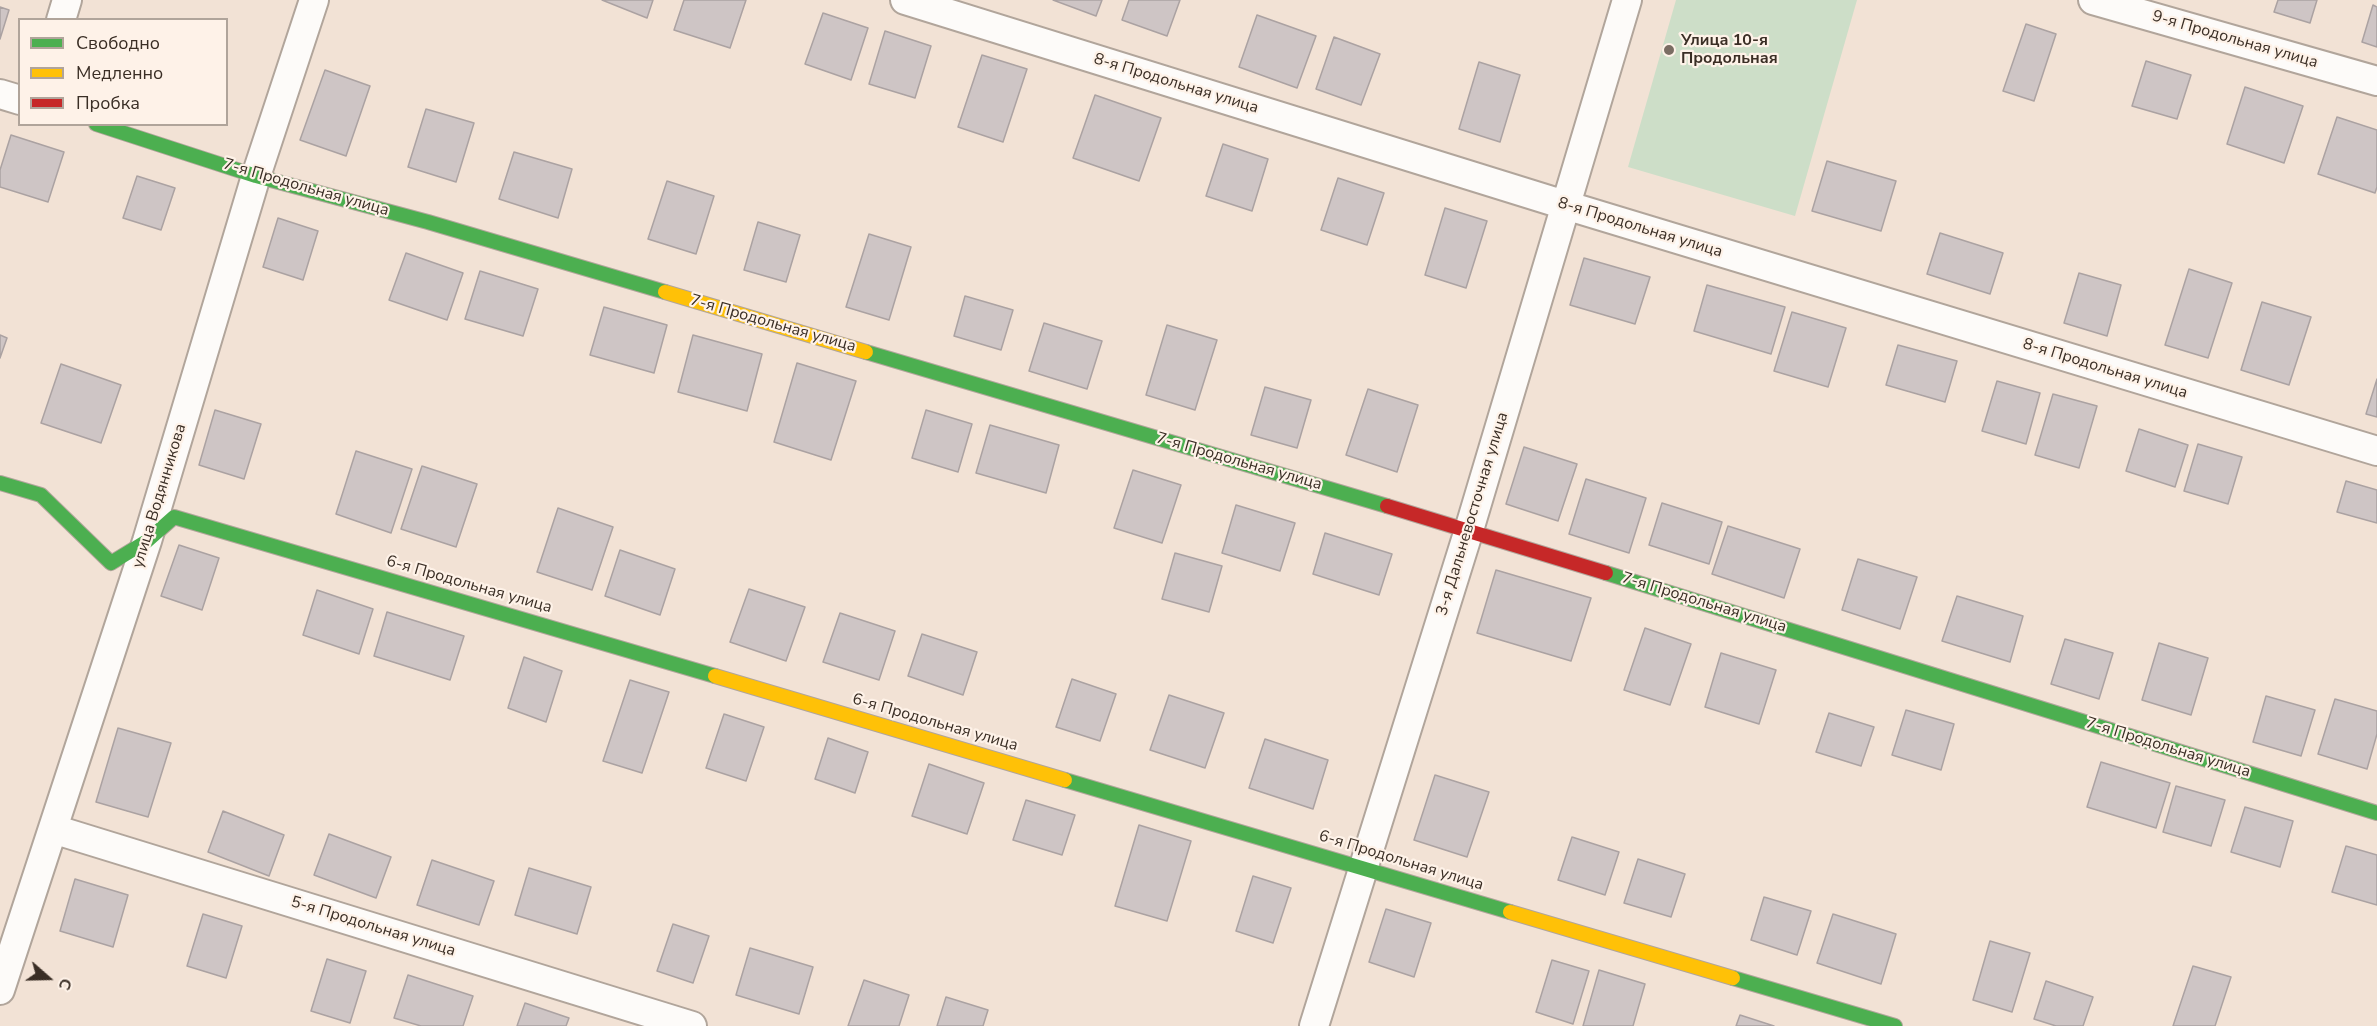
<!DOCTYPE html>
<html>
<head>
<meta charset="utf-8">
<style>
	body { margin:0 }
	#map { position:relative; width:2377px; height:1026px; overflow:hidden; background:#f2e2d5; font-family:"Nunito Sans",sans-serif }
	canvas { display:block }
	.legend { position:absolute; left:18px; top:18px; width:210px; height:108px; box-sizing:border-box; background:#fef2e8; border:2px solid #b0a49a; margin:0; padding:8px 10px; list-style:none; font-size:18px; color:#3a2e25 }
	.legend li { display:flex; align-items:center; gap:12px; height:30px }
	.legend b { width:30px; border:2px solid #b0a49a }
	.north { position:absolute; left:18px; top:948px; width:60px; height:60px; -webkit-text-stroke:4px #fef2e8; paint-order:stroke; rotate:110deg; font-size:16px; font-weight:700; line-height:24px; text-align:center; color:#3a2e25 }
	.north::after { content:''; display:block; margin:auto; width:21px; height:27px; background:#3a2e25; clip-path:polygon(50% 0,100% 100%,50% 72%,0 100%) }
</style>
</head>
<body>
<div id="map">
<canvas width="2377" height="1026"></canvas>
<ul class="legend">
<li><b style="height:8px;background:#4caf50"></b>Свободно</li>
<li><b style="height:8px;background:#ffc107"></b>Медленно</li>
<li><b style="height:8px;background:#c62828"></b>Пробка</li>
</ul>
<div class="north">С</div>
</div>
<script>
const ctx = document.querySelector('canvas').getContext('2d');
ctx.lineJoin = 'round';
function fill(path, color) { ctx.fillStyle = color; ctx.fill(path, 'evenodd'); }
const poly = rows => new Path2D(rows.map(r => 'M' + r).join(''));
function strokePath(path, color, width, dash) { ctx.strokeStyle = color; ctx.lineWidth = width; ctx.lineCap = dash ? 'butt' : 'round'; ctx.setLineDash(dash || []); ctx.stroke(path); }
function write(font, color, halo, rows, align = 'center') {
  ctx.font = font + ' "Nunito Sans",sans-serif'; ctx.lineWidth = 4.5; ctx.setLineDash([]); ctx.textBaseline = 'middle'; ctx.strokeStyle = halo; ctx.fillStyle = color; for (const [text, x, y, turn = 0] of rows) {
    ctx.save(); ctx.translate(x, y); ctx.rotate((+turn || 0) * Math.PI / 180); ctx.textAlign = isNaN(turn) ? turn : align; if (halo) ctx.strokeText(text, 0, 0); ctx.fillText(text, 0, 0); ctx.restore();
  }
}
const green = poly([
	[1676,0,1857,0,1795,216,1628,167]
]);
const building = poly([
	[602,0,653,0,647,18,602,0],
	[684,0,746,0,730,48,674,30,684,0],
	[1053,0,1102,0,1096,16,1053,0],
	[1129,0,1180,0,1167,36,1122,20,1129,0],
	[2278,0,2317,0,2310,23,2274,12,2278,0],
	[2373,5,2377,7,2377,47,2362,42,2373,5],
	[0,7,9,10,0,39,0,7],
	[823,13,868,28,851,80,805,64,823,13],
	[1257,15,1316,36,1297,88,1239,67,1257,15],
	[2026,24,2056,34,2034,101,2003,91,2026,24],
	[885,31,931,46,915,98,869,84,885,31],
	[1334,37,1380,54,1361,105,1316,89,1334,37],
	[982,55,1027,69,1003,142,958,127,982,55],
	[2146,61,2191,75,2177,119,2132,106,2146,61],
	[1479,62,1520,75,1500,142,1459,129,1479,62],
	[325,70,370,86,346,156,300,140,325,70],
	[2245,87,2303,106,2284,163,2227,144,2245,87],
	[1095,95,1161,118,1139,181,1073,158,1095,95],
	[426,109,474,123,456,182,408,167,426,109],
	[2337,117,2377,130,2377,187,2375,193,2318,174,2337,117],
	[11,135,64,152,48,202,0,187,0,170,11,135],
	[1223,144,1268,159,1252,211,1206,196,1223,144],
	[514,152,572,169,558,218,499,199,514,152],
	[1827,161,1896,181,1881,231,1812,211,1827,161],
	[137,176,175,188,161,230,123,218,137,176],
	[1338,178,1384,193,1367,245,1321,230,1338,178],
	[667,181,714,196,696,254,648,239,667,181],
	[1445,208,1487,221,1466,288,1425,275,1445,208],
	[278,218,318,231,303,280,263,267,278,218],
	[758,222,800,235,786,282,744,270,758,222],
	[1940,233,2003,253,1990,294,1927,274,1940,233],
	[869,234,911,247,889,320,846,307,869,234],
	[406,253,463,273,447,320,389,300,406,253],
	[1584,258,1650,277,1635,324,1570,305,1584,258],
	[2189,269,2232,283,2208,358,2165,345,2189,269],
	[480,271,538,289,523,336,465,319,480,271],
	[2079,273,2121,285,2107,336,2064,323,2079,273],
	[1707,285,1785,307,1771,354,1694,331,1707,285],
	[965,296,1013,310,1001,350,954,336,965,296],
	[2262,302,2311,317,2289,385,2241,370,2262,302],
	[604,307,667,325,654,373,590,355,604,307],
	[1792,312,1846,328,1828,387,1774,371,1792,312],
	[1044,323,1102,341,1087,389,1029,371,1044,323],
	[1167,325,1217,340,1195,410,1146,395,1167,325],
	[0,335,7,338,0,358,0,335],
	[693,335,762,354,747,411,678,392,693,335],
	[1898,345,1957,361,1945,402,1886,385,1898,345],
	[797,363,856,381,831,460,774,442,797,363],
	[61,364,121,385,101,443,41,423,61,364],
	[2377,379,2377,417,2366,414,2377,379],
	[1997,381,2040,393,2026,444,1982,431,1997,381],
	[1265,387,1311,400,1297,448,1251,435,1265,387],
	[1368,389,1418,405,1397,472,1346,455,1368,389],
	[2053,394,2097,406,2079,468,2035,455,2053,394],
	[215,410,261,424,244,479,199,465,215,410],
	[926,410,972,424,958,472,912,458,926,410],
	[990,425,1059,445,1046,493,976,473,990,425],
	[2139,429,2188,445,2175,487,2126,471,2139,429],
	[2198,444,2242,457,2228,504,2184,491,2198,444],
	[1524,447,1577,464,1558,521,1506,504,1524,447],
	[356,451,412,469,391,533,336,514,356,451],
	[422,466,477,484,456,547,401,529,422,466],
	[1133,470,1181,485,1162,543,1114,528,1133,470],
	[1586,479,1646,498,1629,553,1569,534,1586,479],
	[2346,481,2377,490,2377,523,2337,512,2346,481],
	[1662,503,1722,522,1709,564,1649,545,1662,503],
	[1236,505,1295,523,1280,571,1222,553,1236,505],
	[558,508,613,527,592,590,537,572,558,508],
	[1728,526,1800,549,1784,598,1712,574,1728,526],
	[1325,533,1392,554,1379,595,1313,574,1325,533],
	[179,545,219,558,202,610,161,596,179,545],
	[620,550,675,569,660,615,605,596,620,550],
	[1175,553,1222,566,1209,612,1162,599,1175,553],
	[1858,559,1917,577,1900,629,1842,610,1858,559],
	[1496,570,1591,598,1571,661,1477,633,1496,570],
	[749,589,805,607,786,661,730,642,749,589],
	[317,590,373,609,359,654,303,635,317,590],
	[1957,596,2023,616,2010,662,1942,641,1957,596],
	[387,612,464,636,450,680,374,656,387,612],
	[840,613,895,631,879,680,823,662,840,613],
	[1645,628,1691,644,1670,705,1624,690,1645,628],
	[922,634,977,652,963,695,908,676,922,634],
	[2065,639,2113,653,2099,699,2051,684,2065,639],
	[2159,643,2208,658,2191,715,2142,700,2159,643],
	[1721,653,1776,670,1759,724,1705,707,1721,653],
	[524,657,562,671,546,722,508,708,524,657],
	[1072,679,1116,694,1100,741,1056,727,1072,679],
	[630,680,669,692,642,773,603,761,630,680],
	[1169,695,1224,713,1205,768,1150,750,1169,695],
	[2266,696,2315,710,2301,756,2253,742,2266,696],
	[2335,699,2377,711,2377,734,2367,769,2318,754,2335,699],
	[1906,710,1954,724,1941,770,1892,755,1906,710],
	[1829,713,1874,727,1861,766,1816,752,1829,713],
	[724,714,764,727,746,781,706,768,724,714],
	[118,728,171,743,148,817,96,802,118,728],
	[828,738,868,752,855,793,815,779,828,738],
	[1265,739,1328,760,1313,809,1249,788,1265,739],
	[2101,762,2170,783,2156,828,2087,807,2101,762],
	[929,764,984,783,967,834,912,816,929,764],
	[1435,775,1489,792,1467,857,1414,840,1435,775],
	[2176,786,2225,800,2211,846,2163,832,2176,786],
	[1026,800,1075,815,1062,855,1013,840,1026,800],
	[2245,807,2293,821,2280,867,2231,852,2245,807],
	[223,811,284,835,269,876,208,852,223,811],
	[1139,825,1191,841,1167,921,1115,906,1139,825],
	[329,834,391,857,376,898,314,875,329,834],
	[1572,837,1619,852,1605,895,1558,880,1572,837],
	[2346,846,2377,855,2377,905,2332,892,2346,846],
	[1638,859,1685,874,1671,917,1624,903,1638,859],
	[432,860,494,881,479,925,417,905,432,860],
	[529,868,591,887,577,934,515,915,529,868],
	[1253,876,1291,888,1273,943,1236,931,1253,876],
	[75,879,128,895,113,947,60,931,75,879],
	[1764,897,1811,911,1797,955,1751,940,1764,897],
	[1386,909,1431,923,1414,977,1369,962,1386,909],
	[203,914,242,926,226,978,187,966,203,914],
	[1833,914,1896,934,1881,984,1817,963,1833,914],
	[673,924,709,936,693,983,657,971,673,924],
	[1990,941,2030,953,2012,1012,1973,1000,1990,941],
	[750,948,813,967,799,1014,736,995,750,948],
	[327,959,366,971,350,1023,311,1011,327,959],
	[1552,960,1589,971,1573,1024,1536,1012,1552,960],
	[2193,966,2231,977,2215,1026,2173,1026,2193,966],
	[1599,970,1645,984,1633,1026,1583,1026,1599,970],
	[408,975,473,996,463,1026,421,1026,394,1018,408,975],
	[864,980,909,995,899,1026,848,1026,864,980],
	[2046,981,2093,997,2083,1026,2056,1026,2034,1019,2046,981],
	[946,997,988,1010,983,1026,937,1026,946,997],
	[525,1003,569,1018,566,1026,517,1026,525,1003],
	[1740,1015,1774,1026,1736,1026,1740,1015]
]);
const street = poly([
	[905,0,1565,205,2377,451],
	[2093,0,2377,81],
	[61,20,67,0],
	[0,94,20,100],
	[53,829,692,1026],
	[0,990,147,541,256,176,314,0],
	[1314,1026,1469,530,1627,0]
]);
const fast = poly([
	[96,124,256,176,428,222,665,292],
	[866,352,1387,506],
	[0,483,41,495,111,563,147,541,174,517,715,676],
	[1606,573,2377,813],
	[1065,780,1510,912],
	[1733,978,1895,1026]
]);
const slow = poly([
	[665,292,866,352],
	[715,676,1065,780],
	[1510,912,1733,978]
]);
const jam = poly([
	[1387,506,1606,573]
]);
const markers = [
	[1669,50,6,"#7a6d63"]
];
const streetNames = [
	["9-я Продольная улица",2235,40,16],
	["8-я Продольная улица",1176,84,17],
	["7-я Продольная улица",306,188,16],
	["8-я Продольная улица",1640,228,17],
	["7-я Продольная улица",773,324,16],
	["8-я Продольная улица",2105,369,17],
	["7-я Продольная улица",1239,462,16],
	["улица Водянникова",160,496,-73],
	["3-я Дальневосточная улица",1473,514,-73],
	["6-я Продольная улица",469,585,16],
	["7-я Продольная улица",1704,603,17],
	["6-я Продольная улица",935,723,16],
	["7-я Продольная улица",2168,748,17],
	["6-я Продольная улица",1401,861,17],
	["5-я Продольная улица",373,927,17]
];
const poiNames = [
	["Улица 10-я",1681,41],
	["Продольная",1681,59]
];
fill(green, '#cddec8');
fill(building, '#cec5c5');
strokePath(building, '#aba2a2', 1.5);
strokePath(street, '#b1a59b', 32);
strokePath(fast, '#b1a59b', 16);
strokePath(slow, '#b1a59b', 16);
strokePath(jam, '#b1a59b', 16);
strokePath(street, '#fdfbf9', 28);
strokePath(fast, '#4caf50', 14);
strokePath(slow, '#ffc107', 14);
strokePath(jam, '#c62828', 14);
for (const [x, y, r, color] of markers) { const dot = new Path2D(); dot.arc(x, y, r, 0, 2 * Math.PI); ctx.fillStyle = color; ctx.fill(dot); strokePath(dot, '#fef2e8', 2); }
write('16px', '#3a2e25', '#fef2e8', streetNames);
write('bold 16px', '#3a2e25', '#fef2e8', poiNames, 'left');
</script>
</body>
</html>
